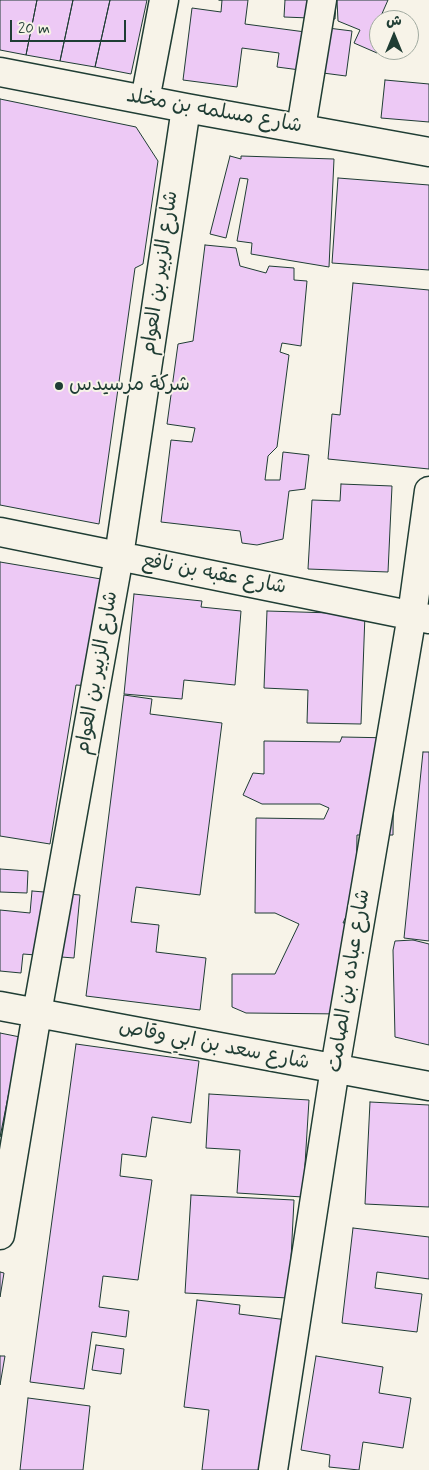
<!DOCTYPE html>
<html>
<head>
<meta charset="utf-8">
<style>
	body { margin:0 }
	#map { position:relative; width:429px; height:1470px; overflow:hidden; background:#f7f3e8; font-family:Mynerve,"Playpen Sans Arabic",sans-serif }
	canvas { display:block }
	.north { position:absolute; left:369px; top:10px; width:50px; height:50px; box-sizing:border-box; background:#f7f3e8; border:1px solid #a1aaa0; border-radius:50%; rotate:0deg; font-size:14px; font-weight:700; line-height:20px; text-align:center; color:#1f3d34 }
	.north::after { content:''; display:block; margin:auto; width:18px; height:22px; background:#1f3d34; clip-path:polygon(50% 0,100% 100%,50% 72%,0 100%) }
	.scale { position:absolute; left:10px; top:20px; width:116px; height:22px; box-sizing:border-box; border:2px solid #1f3d34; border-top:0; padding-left:6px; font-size:15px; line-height:18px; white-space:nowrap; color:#1f3d34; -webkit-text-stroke:4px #f7f3e8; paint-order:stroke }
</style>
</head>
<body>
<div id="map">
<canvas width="429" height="1470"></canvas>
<div class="north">ش</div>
<div class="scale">20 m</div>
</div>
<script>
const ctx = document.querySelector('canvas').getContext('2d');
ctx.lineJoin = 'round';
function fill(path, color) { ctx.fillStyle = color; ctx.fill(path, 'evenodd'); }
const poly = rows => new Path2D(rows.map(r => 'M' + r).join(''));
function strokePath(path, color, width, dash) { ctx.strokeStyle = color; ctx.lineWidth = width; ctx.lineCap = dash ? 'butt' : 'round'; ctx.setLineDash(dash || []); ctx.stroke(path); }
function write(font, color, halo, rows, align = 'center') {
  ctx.font = font + ' Mynerve,"Playpen Sans Arabic",sans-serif'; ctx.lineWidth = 4; ctx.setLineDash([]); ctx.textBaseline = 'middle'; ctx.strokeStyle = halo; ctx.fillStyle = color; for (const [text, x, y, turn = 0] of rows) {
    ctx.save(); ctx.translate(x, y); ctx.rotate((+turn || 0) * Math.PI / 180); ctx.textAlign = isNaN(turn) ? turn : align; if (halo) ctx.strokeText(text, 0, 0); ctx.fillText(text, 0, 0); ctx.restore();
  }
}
const building = poly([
	[0,0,37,0,26,55,0,50,0,0],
	[37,0,73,0,60,61,26,55,37,0],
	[73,0,110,0,95,67,60,61,73,0],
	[110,0,147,0,131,74,95,67,110,0],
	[219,0,248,0,245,24,328,35,328,28,352,31,346,76,277,67,279,53,242,48,237,87,183,80,192,8,221,12,222,0,219,0],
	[285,0,336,0,335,19,284,17,285,0],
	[337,0,388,0,377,25,377,53,354,43,360,30,338,21,337,0],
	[385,80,429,84,429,122,381,118,385,80],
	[0,99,136,127,158,161,143,264,135,268,99,524,0,505,0,99],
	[230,156,241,159,241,156,334,159,329,267,251,254,252,243,237,241,248,179,240,178,226,238,210,234,230,156],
	[338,178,429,185,429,270,332,263,338,178],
	[205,245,236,248,240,266,266,273,269,266,294,268,294,280,307,281,301,346,282,343,280,352,289,355,277,447,268,456,265,480,280,480,283,452,309,455,305,489,289,491,283,539,257,545,242,543,240,531,161,522,171,440,192,442,195,428,167,424,178,344,193,341,205,245],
	[353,283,429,290,429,469,328,459,332,414,340,415,353,283],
	[341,484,392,486,388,572,308,569,312,500,340,501,341,484],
	[0,562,107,580,90,686,76,685,50,844,0,836,0,562],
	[134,594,202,601,201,607,241,611,235,685,184,680,182,699,124,694,134,594],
	[267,611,365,614,361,724,307,723,308,690,264,688,267,611],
	[124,695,152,699,150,714,222,723,200,895,136,887,131,922,159,925,156,952,206,958,200,1010,86,996,124,695],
	[342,737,394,738,393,835,357,835,356,895,343,923,346,923,344,1014,246,1013,232,1007,232,974,275,974,299,924,275,913,255,913,256,818,324,819,329,808,320,804,262,804,243,795,253,773,264,774,264,741,340,742,342,737],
	[423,752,429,752,429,941,404,938,423,752],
	[0,869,28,871,27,893,0,892,0,869],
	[32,891,80,895,74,958,23,954,21,973,0,971,0,910,30,913,32,891],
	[413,940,429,944,429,1045,395,1037,393,950,395,941,413,940],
	[0,1033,20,1037,0,1137,0,1033],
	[76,1044,199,1061,191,1123,152,1117,146,1157,122,1154,120,1176,152,1180,138,1280,103,1276,99,1307,129,1311,126,1337,92,1332,84,1389,30,1382,76,1044],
	[209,1094,309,1100,303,1197,237,1193,240,1150,206,1148,209,1094],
	[370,1102,429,1105,429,1207,365,1204,370,1102],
	[191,1195,294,1200,289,1298,185,1293,191,1195],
	[353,1228,429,1237,429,1279,377,1272,375,1288,422,1294,417,1332,342,1323,353,1228],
	[0,1272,4,1273,0,1297,0,1272],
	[197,1300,240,1305,239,1314,296,1321,277,1470,202,1470,209,1410,184,1407,197,1300],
	[96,1345,124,1349,121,1374,92,1370,96,1345],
	[0,1356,5,1356,0,1385,0,1356],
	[316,1356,383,1367,379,1393,411,1398,403,1448,363,1442,359,1470,329,1467,330,1455,301,1450,316,1356],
	[28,1398,90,1406,83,1470,20,1470,28,1398]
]);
const minor = poly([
	[0,72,186,108,429,152],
	[145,100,164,0],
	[301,128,322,0],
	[0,532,429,619],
	[0,1006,429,1086],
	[0,1235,37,1013,119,556,186,108],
	[273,1470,335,1068,412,615,429,491]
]);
const markers = [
	[59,386,5,"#1f3d34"]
];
const streetNames = [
	["شارع مسلمه بن مخلد",214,112,10],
	["شارع الزبير بن العوام",161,273,-82],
	["شارع عقبه بن نافع",214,575,11],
	["شارع الزبير بن العوام",98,673,-80],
	["شارع عباده بن الصامت",350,981,-81],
	["شارع سعد بن ابي وقاص",214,1046,11]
];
const poiNames = [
	["شركة مرسيدس",69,386]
];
fill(building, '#edc9f5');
strokePath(building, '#1f3d34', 1);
strokePath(minor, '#1f3d34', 31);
strokePath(minor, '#f7f3e8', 28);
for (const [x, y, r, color] of markers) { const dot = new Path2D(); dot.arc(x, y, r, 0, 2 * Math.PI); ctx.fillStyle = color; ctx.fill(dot); strokePath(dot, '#f7f3e8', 2); }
write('20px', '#1f3d34', '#f7f3e8', streetNames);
write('20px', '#1f3d34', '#f7f3e8', poiNames, 'left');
</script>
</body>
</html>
